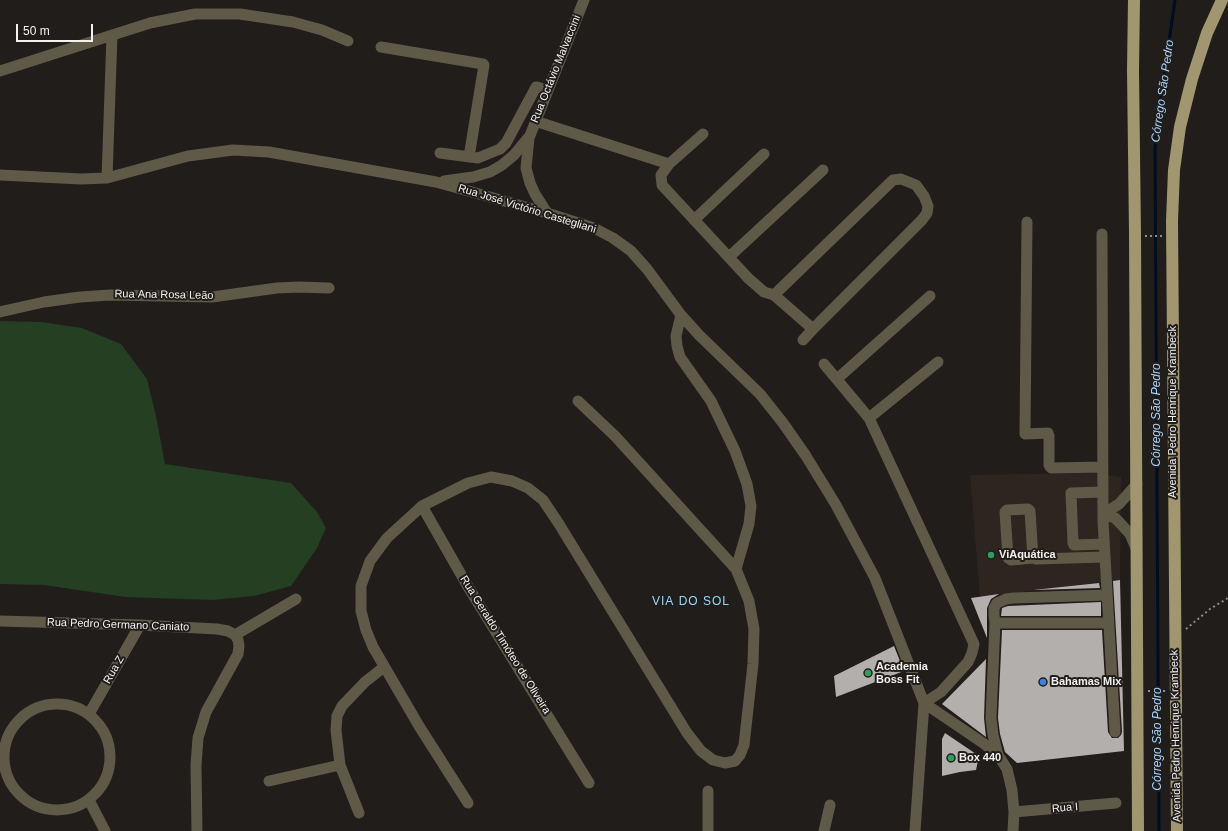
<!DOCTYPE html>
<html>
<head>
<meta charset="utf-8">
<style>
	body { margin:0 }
	#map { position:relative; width:1228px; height:831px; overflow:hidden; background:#201d1b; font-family:Helvetica,sans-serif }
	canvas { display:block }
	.scale { position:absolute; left:16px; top:24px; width:77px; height:18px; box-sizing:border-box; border:2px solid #f3f1f0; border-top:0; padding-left:5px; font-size:12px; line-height:14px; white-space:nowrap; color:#f3f1f0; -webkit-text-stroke:3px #201d1b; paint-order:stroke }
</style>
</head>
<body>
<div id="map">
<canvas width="1228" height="831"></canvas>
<div class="scale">50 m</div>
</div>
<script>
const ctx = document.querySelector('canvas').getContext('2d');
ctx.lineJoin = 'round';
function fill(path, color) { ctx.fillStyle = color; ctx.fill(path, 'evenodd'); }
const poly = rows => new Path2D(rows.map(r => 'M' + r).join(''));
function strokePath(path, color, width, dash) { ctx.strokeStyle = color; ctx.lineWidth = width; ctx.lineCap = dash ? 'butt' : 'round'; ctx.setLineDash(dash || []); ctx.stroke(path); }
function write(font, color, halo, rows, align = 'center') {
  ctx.font = font + ' Helvetica,sans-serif'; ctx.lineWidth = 4; ctx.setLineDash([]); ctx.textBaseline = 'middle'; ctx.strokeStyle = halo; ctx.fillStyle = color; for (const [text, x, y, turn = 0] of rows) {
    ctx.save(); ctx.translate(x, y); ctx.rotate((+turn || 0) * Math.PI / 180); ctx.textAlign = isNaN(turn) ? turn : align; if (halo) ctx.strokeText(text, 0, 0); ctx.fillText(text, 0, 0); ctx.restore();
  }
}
const built = poly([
	[1094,473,1121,477,1120,580,980,597,970,475]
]);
const green = poly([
	[0,321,41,322,82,328,121,344,147,379,156,416,165,464,291,483,317,512,326,528,317,548,291,586,254,596,212,600,125,597,44,585,0,584]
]);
const stream = poly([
	[1159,831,1155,150,1156,130,1175,0]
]);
const building = poly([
	[1120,580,1124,751,1017,763,1005,752,1000,734,998,718,1002,630,1102,630,1108,732,1112,738,1118,738,1121,735,1122,732,1113,581],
	[1099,583,1100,588,1033,590],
	[999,594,991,599,987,608,987,648,987,638,971,598],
	[1101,602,1101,616,1001,616,1002,608,1008,606],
	[894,646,904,671,836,697,834,676],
	[986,659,984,718,986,737,942,704],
	[945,733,979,756,976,770,960,772,942,776,942,739]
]);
const path = poly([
	[1145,236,1163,236],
	[1186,629,1210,609,1228,598],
	[1148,691,1166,691]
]);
const minor = poly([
	[381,47,483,64,484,65,469,157],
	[0,71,150,23,195,14,240,14,293,22,322,30,348,41],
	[535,121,669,164,661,175,662,185,748,278,764,292,774,295,813,329,803,340],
	[440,153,478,158,500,149,506,143,536,87,537,87,548,90],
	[669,164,703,134],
	[0,175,81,179,107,178,188,156,233,150,269,152,436,182,547,213,594,228,613,238,631,251,647,269,681,315,699,335,760,394,783,423,806,456,836,505,875,578,924,703,915,831],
	[107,178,112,35],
	[444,181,473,177,490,172,502,165,514,155,528,138],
	[547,213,535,194,530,183,526,168,529,138,584,0],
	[694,220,764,154],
	[1027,222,1025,434,1048,433,1049,436,1049,465,1051,468,1103,467],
	[1102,234,1103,521,1115,732],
	[729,257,823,170],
	[774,295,893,180,901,179,916,185,924,196,928,206,927,213,922,220,813,329],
	[0,312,44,302,80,297,110,295,212,297,277,288,299,287,329,288],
	[681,315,676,336,677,346,680,357,711,401,735,451,747,484,751,506,749,524,736,569],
	[824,364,869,418,974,644,972,653,968,662,941,692,924,703],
	[837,379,930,296],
	[869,418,938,362],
	[1103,492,1071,493,1073,543,1074,545,1104,544],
	[422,506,467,585,589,783],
	[1103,514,1115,518,1120,523,1130,534,1136,548],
	[1103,514,1119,504,1137,484],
	[1033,558,1030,511,1028,509,1007,510,1005,512,1008,558,1011,560,1033,558,1036,559,1105,557],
	[0,621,140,625,217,629,228,631,235,635],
	[995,623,1108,623],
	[235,635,296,599],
	[924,703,983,743,998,755,1007,769,1012,790,1014,812,1013,831],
	'4 757a53 53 0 1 1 106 0a53 53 0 1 1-106 0Z',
	[89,714,140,625],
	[998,755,993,735,991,718,995,623,994,615,994,608,997,603,1006,599,1014,598,1107,595],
	[269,781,340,765],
	[89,800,105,831],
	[468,803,419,726,373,647,366,630,361,611,361,586,370,561,387,538,422,506,468,483,491,477,512,481,528,488,543,500,559,524,687,733,701,751,713,760,725,763,735,761,740,755,744,745,753,664,754,629,749,601,736,569,615,436,578,401],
	[1014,812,1116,803],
	[359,813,340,765,336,730,337,716,342,706,365,682,384,667],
	[197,831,196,765,198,738,206,712,238,654,239,646,238,640,235,635],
	[708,831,708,791],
	[824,831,830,805]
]);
const major = poly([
	[1134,0,1133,70,1135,234,1138,831],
	[1177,831,1172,221,1174,170,1180,127,1192,79,1207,33,1222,0]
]);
const markers = [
	[991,555,4,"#2e9e5b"],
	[868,673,4,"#2e9e5b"],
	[1043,682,4,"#3f7fe0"],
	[951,758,4,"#2e9e5b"]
];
const streetNames = [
	["Rua Octávio Malvaccini",556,69,-68],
	["Rua José Victório Castegliani",527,209,17],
	["Rua Ana Rosa Leão",164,295,1],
	["Avenida Pedro Henrique Krambeck",1173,412,-90],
	["Rua Pedro Germano Caniato",118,625,2],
	["Rua Geraldo Timóteo de Oliveira",505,645,58],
	["Rua Z",114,670,-60],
	["Avenida Pedro Henrique Krambeck",1176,736,-91],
	["Rua I",1065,808,-5]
];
const poiNames = [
	["ViAquática",999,555],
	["Academia",876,667],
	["Boss Fit",876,680],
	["Bahamas Mix",1051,682],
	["Box 440",959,758]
];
const waterNames = [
	["Córrego São Pedro",1163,91,-82],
	["Córrego São Pedro",1157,415,-90],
	["Córrego São Pedro",1158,739,-90]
];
const neighbourhoodNames = [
	["VIA DO SOL",691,602]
];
fill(built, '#2e2521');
fill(green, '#243f21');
strokePath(stream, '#000d20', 3);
fill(building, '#b3afad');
strokePath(path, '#908d8c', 2, [2, 3]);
strokePath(minor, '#5f5948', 11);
strokePath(major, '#a19670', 12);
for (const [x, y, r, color] of markers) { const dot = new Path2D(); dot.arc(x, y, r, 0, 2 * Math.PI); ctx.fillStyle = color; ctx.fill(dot); strokePath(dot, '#201d1b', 1.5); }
write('11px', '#f3f1f0', '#201d1b', streetNames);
write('bold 11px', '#f3f1f0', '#201d1b', poiNames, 'left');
write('italic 12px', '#a7d4fd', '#201d1b', waterNames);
ctx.letterSpacing = '1px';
write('12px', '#97d6f8', '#201d1b', neighbourhoodNames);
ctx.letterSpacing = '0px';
</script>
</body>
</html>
